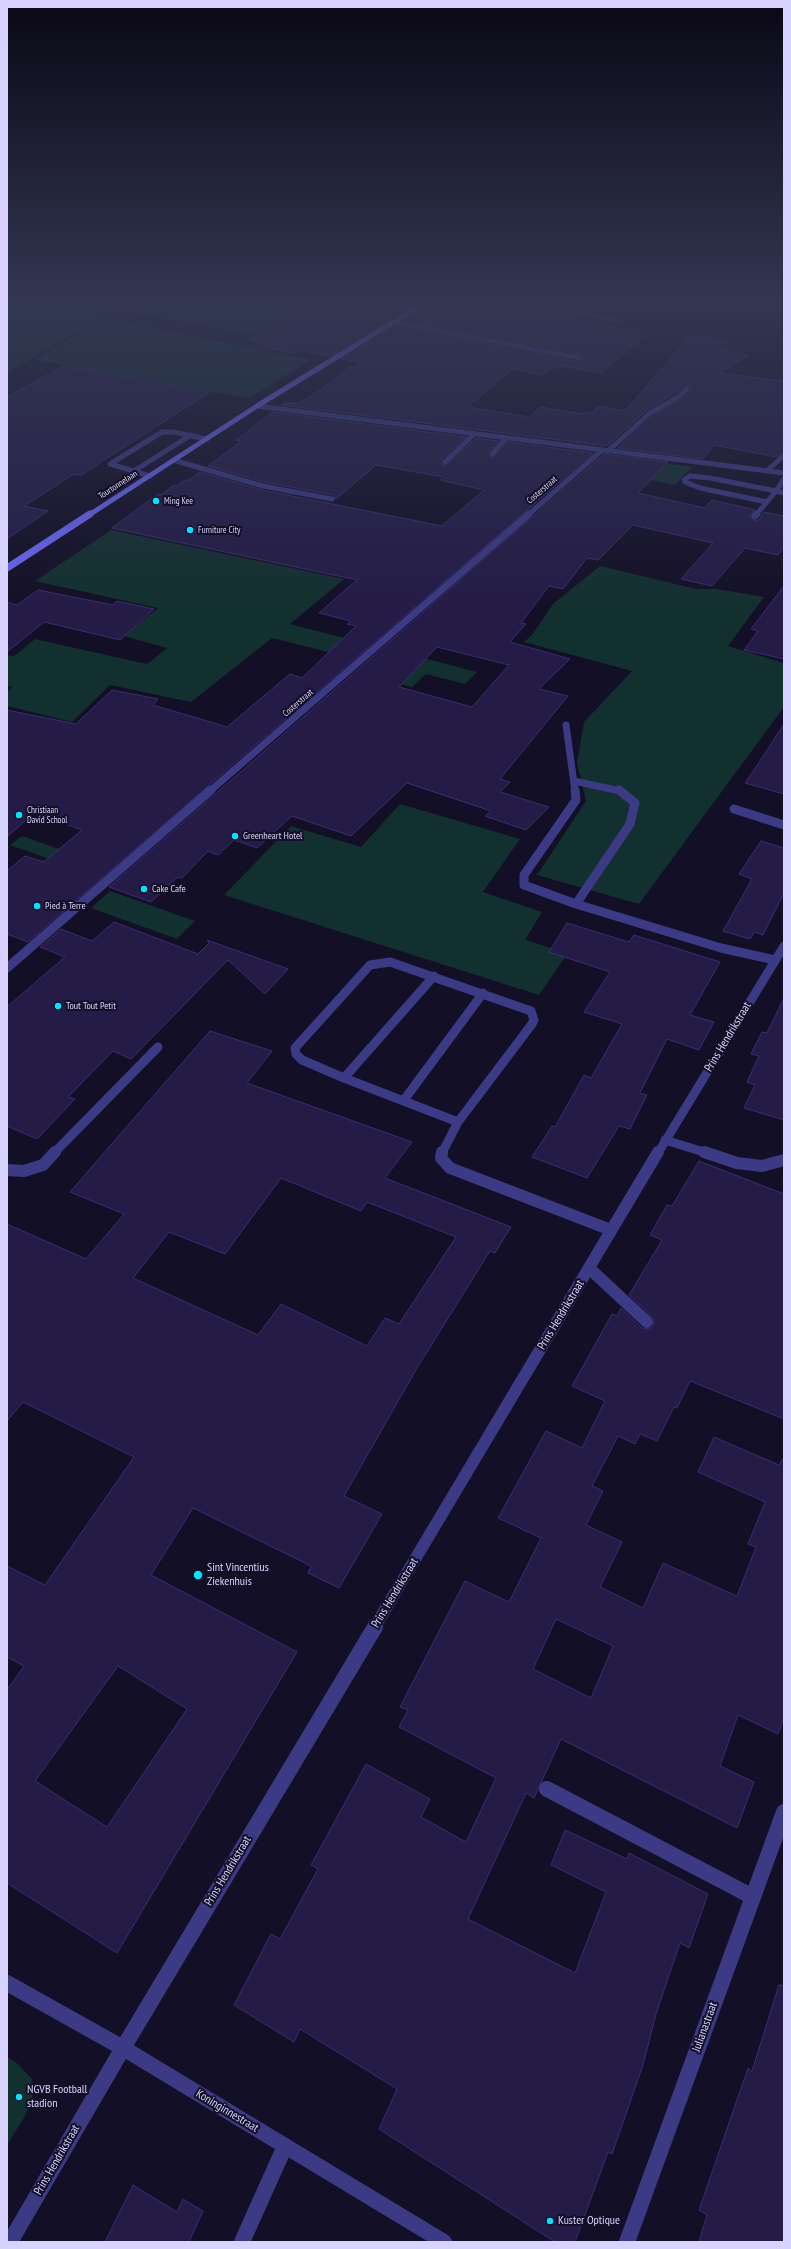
<!DOCTYPE html>
<html>
<head>
<meta charset="utf-8">
<style>
	body { margin:0 }
	#map { position:relative; width:791px; height:2249px; overflow:hidden; background:#130f26; font-family:"PT Sans Narrow",sans-serif }
	canvas { display:block }
	.frame { position:absolute; inset:0; border:8px solid #d9d4ff; pointer-events:none }
</style>
</head>
<body>
<div id="map">
<canvas width="791" height="2249"></canvas>
<div class="frame"></div>
</div>
<script>
const ctx = document.querySelector('canvas').getContext('2d');
ctx.lineJoin = 'round';
function fill(path, color) { ctx.fillStyle = color; ctx.fill(path, 'evenodd'); }
const poly = rows => new Path2D(rows.map(r => 'M' + r).join(''));
function strokePath(path, color, width, dash) { ctx.strokeStyle = color; ctx.lineWidth = width; ctx.lineCap = dash ? 'butt' : 'round'; ctx.setLineDash(dash || []); ctx.stroke(path); }
function write(font, color, halo, rows, align = 'center') {
  ctx.font = font + ' "PT Sans Narrow",sans-serif'; ctx.lineWidth = 4; ctx.setLineDash([]); ctx.textBaseline = 'middle'; ctx.strokeStyle = halo; ctx.fillStyle = color; for (const [text, x, y, turn = 0] of rows) {
    ctx.save(); ctx.translate(x, y); ctx.rotate((+turn || 0) * Math.PI / 180); ctx.textAlign = isNaN(turn) ? turn : align; if (halo) ctx.strokeText(text, 0, 0); ctx.fillText(text, 0, 0); ctx.restore();
  }
}
const green = poly([
	[7,304,124,304,7,373],
	[128,304,242,304,241,305,313,317,326,348,118,310],
	[298,304,407,304,383,320],
	[104,318,310,360,249,398,35,360],
	[617,457,692,467,675,485,591,468],
	[111,530,344,579,290,624,367,644,352,658,272,638,191,702,110,685,72,722,7,706,7,692,12,687,7,686,7,655,14,656,35,639,147,664,167,648,124,636,158,608,35,581],
	[600,566,696,589,717,589,764,597,728,646,784,663,784,707,639,904,537,875,586,801,577,763,584,722,632,671,524,642,532,635,553,604],
	[385,648,477,672,465,684,426,674,412,687,358,673],
	[400,804,520,839,483,892,542,912,525,940,568,953,539,995,224,895,291,826,361,847],
	[22,836,111,867,100,877,10,845],
	[110,891,195,921,177,939,91,908],
	[7,2057,18,2064,32,2079,33,2092,31,2102,24,2118,7,2145]
]);
const building = poly([
	[366,304,416,304,330,356,298,350,293,353,261,347,266,344,249,340,306,309,348,314,366,304],
	[427,304,517,304,528,308,590,319,584,323,647,334,601,373,558,365,543,375,512,369,468,407,529,417,541,407,584,414,586,412,592,413,598,406,625,411,692,334,727,342,718,347,747,356,719,373,784,381,784,451,776,457,714,445,703,459,618,448,652,416,680,400,690,392,691,388,688,385,647,410,607,446,281,405,286,402,297,404,310,397,359,362,342,359,394,326,579,362,584,359,581,354,404,320,427,304],
	[64,366,210,392,81,475,74,474,24,506,48,511,7,539,7,397,64,366],
	[273,412,466,437,442,459,441,463,444,466,476,438,498,441,488,453,492,458,508,442,593,453,28,942,7,934,7,871,25,856,44,862,82,830,34,813,7,837,7,710,76,724,112,690,158,699,153,705,227,727,290,674,302,678,356,626,347,624,351,621,319,613,357,580,112,528,158,494,161,495,174,485,177,486,185,480,189,480,200,472,262,490,442,526,484,490,440,480,444,477,376,465,336,499,333,495,264,482,208,466,242,441,236,440,273,412],
	[604,454,668,462,638,493,705,508,712,500,755,510,750,515,754,521,759,520,764,512,784,516,784,547,778,555,745,548,712,586,681,579,713,543,633,525,598,560,587,558,563,589,549,586,521,623,526,624,510,642,570,659,539,689,568,696,500,779,510,782,500,792,549,807,526,830,485,816,491,811,407,783,351,836,292,816,257,848,234,840,218,855,208,851,182,878,178,877,151,902,109,887,604,454],
	[437,647,509,665,472,707,399,687,437,647],
	[784,586,784,659,744,650,758,631,751,629,784,586],
	[38,590,113,605,117,601,154,609,120,640,44,622,7,652,7,602,17,605,38,590],
	[784,724,784,794,745,783,756,767,784,724],
	[761,841,784,848,784,893,763,935,754,932,750,939,723,931,752,879,739,874,761,841],
	[114,922,198,954,209,943,207,940,288,969,265,994,228,960,131,1059,113,1051,68,1097,75,1099,37,1139,7,1126,7,1007,65,957,40,947,61,929,92,941,114,922],
	[567,923,629,942,634,935,720,962,690,1015,714,1022,699,1050,667,1039,640,1093,647,1095,630,1129,619,1126,587,1178,532,1157,552,1126,555,1127,584,1075,591,1078,622,1024,584,1012,610,972,549,952,567,923],
	[784,998,784,1120,744,1108,755,1085,747,1082,759,1056,751,1054,762,1032,767,1033,784,998],
	[210,1031,272,1051,247,1083,412,1142,385,1178,511,1227,495,1253,490,1251,417,1368,344,1496,382,1514,339,1588,308,1573,311,1566,193,1508,151,1575,297,1652,117,1953,7,1883,7,1690,24,1666,7,1657,7,1566,45,1585,134,1457,23,1402,7,1421,7,1224,86,1259,124,1214,70,1192,210,1031],
	[281,1178,361,1211,367,1202,456,1237,399,1324,385,1318,367,1346,281,1304,258,1335,133,1278,169,1232,225,1254,281,1178],
	[118,1666,187,1709,107,1827,35,1781,118,1666],
	[699,1161,784,1194,784,1419,690,1381,677,1408,674,1407,657,1441,640,1434,635,1444,618,1436,592,1486,603,1491,586,1525,622,1542,600,1587,643,1608,663,1563,737,1596,756,1547,748,1544,765,1502,698,1472,714,1437,779,1465,784,1457,784,1718,778,1734,738,1715,720,1766,754,1782,737,1828,561,1739,534,1798,526,1793,468,1919,575,1973,606,1892,551,1865,565,1830,627,1859,629,1853,708,1894,689,1948,680,1943,656,2014,643,2065,612,2154,608,2152,575,2242,555,2242,379,2129,397,2089,300,2029,294,2042,234,2005,271,1934,280,1939,318,1869,311,1865,366,1764,430,1799,421,1817,466,1842,496,1778,399,1727,408,1710,400,1707,465,1581,509,1602,541,1538,498,1518,546,1431,582,1448,605,1401,572,1386,612,1314,617,1316,621,1308,642,1328,649,1329,653,1327,654,1320,652,1317,629,1295,662,1240,650,1235,667,1205,672,1206,699,1161],
	[556,1619,613,1646,591,1698,533,1669,556,1619],
	[779,1985,784,1986,784,2242,699,2242,707,2215,699,2210,748,2068,752,2071,779,1985],
	[133,2185,177,2212,183,2199,203,2211,189,2242,105,2242,133,2185]
]);
const laneFar4 = poly([
	[529,304,619,320],
	[392,322,580,358],
	[608,451,650,413,678,397,687,389],
	[492,454,506,438],
	[173,460,263,486,332,499],
	[445,462,474,434],
	[134,471,191,435],
	[150,476,110,464,162,432,173,432,207,439],
	[690,476,710,478,776,491,767,502,700,488,685,482,684,480,690,476],
	[776,491,784,493],
	[776,491,784,479],
	[756,515,767,502]
]);
const laneFar3 = poly([
	[755,516,757,514],
	[566,725,575,791],
	[574,781,620,791]
]);
const laneFar2 = poly([
	[575,790,576,800,524,875,524,885,576,904,721,948,775,960],
	[734,809,784,825],
	[576,904,630,824,635,803,619,790],
	[390,962,531,1011,534,1020,532,1024,458,1122,344,1078,302,1060,296,1054,295,1048,370,965,390,962],
	[344,1078,434,976],
	[404,1100,483,993],
	[665,1140,707,1153],
	[54,1153,158,1047],
	[442,1153,458,1122]
]);
const laneFar1 = poly([
	[442,1152,441,1158,450,1168,611,1230],
	[704,1152,737,1163,762,1166,784,1160],
	[7,1170,24,1171,43,1165,55,1152],
	[589,1268,647,1322]
]);
const lane = poly([
	[547,1789,753,1897],
	[242,2242,285,2146]
]);
const streetFar4 = poly([
	[257,406,784,473],
	[767,471,784,455],
	[528,515,601,451]
]);
const streetFar3 = poly([
	[210,791,529,514]
]);
const streetFar2 = poly([
	[7,968,211,790],
	[658,1153,784,946]
]);
const streetFar1 = poly([
	[374,1628,658,1152]
]);
const street = poly([
	[7,1983,123,2048,444,2242],
	[10,2242,123,2048,375,1627],
	[627,2242,784,1812]
]);
const secondaryFar1 = poly([
	[89,515,257,406,423,304]
]);
const secondary = poly([
	[7,568,90,514]
]);
const markers = [
	[156,501,4,"#00e5ff"],
	[190,530,4,"#00e5ff"],
	[19,815,4,"#00e5ff"],
	[235,836,4,"#00e5ff"],
	[144,889,4,"#00e5ff"],
	[37,906,4,"#00e5ff"],
	[58,1006,4,"#00e5ff"],
	[198,1575,5,"#00e5ff"],
	[19,2097,4,"#00e5ff"],
	[550,2221,4,"#00e5ff"]
];
const farStreetnames = [
	["Tourtonnelaan",118,485,-33],
	["Costerstraat",542,490,-41],
	["Costerstraat",298,703,-41]
];
const farPoinames = [
	["Ming Kee",164,501],
	["Furniture City",198,530],
	["Christiaan",27,810],
	["David School",27,820]
];
const poiNames = [
	["Greenheart Hotel",243,836],
	["Cake Cafe",152,889],
	["Pied à Terre",45,906],
	["Tout Tout Petit",66,1006]
];
const nearStreetnames = [
	["Prins Hendrikstraat",728,1037,-59],
	["Prins Hendrikstraat",561,1315,-59],
	["Prins Hendrikstraat",395,1593,-59],
	["Prins Hendrikstraat",228,1871,-59],
	["Julianastraat",705,2027,-70],
	["Koninginnestraat",227,2111,31],
	["Prins Hendrikstraat",57,2160,-60]
];
const nearPoinames = [
	["Sint Vincentius",207,1568],
	["Ziekenhuis",207,1582],
	["NGVB Football",27,2090],
	["stadion",27,2104],
	["Kuster Optique",558,2221]
];
fill(green, '#12302f');
fill(building, '#241b47');
strokePath(building, '#3b2d73', 1);
strokePath(laneFar4, '#3d3a85', 5);
strokePath(laneFar3, '#3d3a85', 7);
strokePath(laneFar2, '#3d3a85', 9);
strokePath(laneFar1, '#3d3a85', 12);
strokePath(lane, '#3d3a85', 16);
strokePath(streetFar4, '#3d3a85', 5);
strokePath(streetFar3, '#3d3a85', 7);
strokePath(streetFar2, '#3d3a85', 9);
strokePath(streetFar1, '#3d3a85', 12);
strokePath(street, '#3d3a85', 16);
strokePath(secondaryFar1, '#6f6bff', 5);
strokePath(secondary, '#6f6bff', 7);
const sky = ctx.createLinearGradient(0, 0, 0, 618);
sky.addColorStop(0, '#0a0815');
sky.addColorStop(0.49, '#333752');
sky.addColorStop(1, '#33375200');
ctx.fillStyle = sky;
ctx.fillRect(0, 0, 791, 618);
for (const [x, y, r, color] of markers) { const dot = new Path2D(); dot.arc(x, y, r, 0, 2 * Math.PI); ctx.fillStyle = color; ctx.fill(dot); strokePath(dot, '#130f26', 1.5); }
write('9px', '#d9d4ff', '#130f26', farStreetnames);
write('9px', '#d9d4ff', '#130f26', farPoinames, 'left');
write('10px', '#d9d4ff', '#130f26', poiNames, 'left');
write('12px', '#d9d4ff', '#130f26', nearStreetnames);
write('12px', '#d9d4ff', '#130f26', nearPoinames, 'left');
</script>
</body>
</html>
